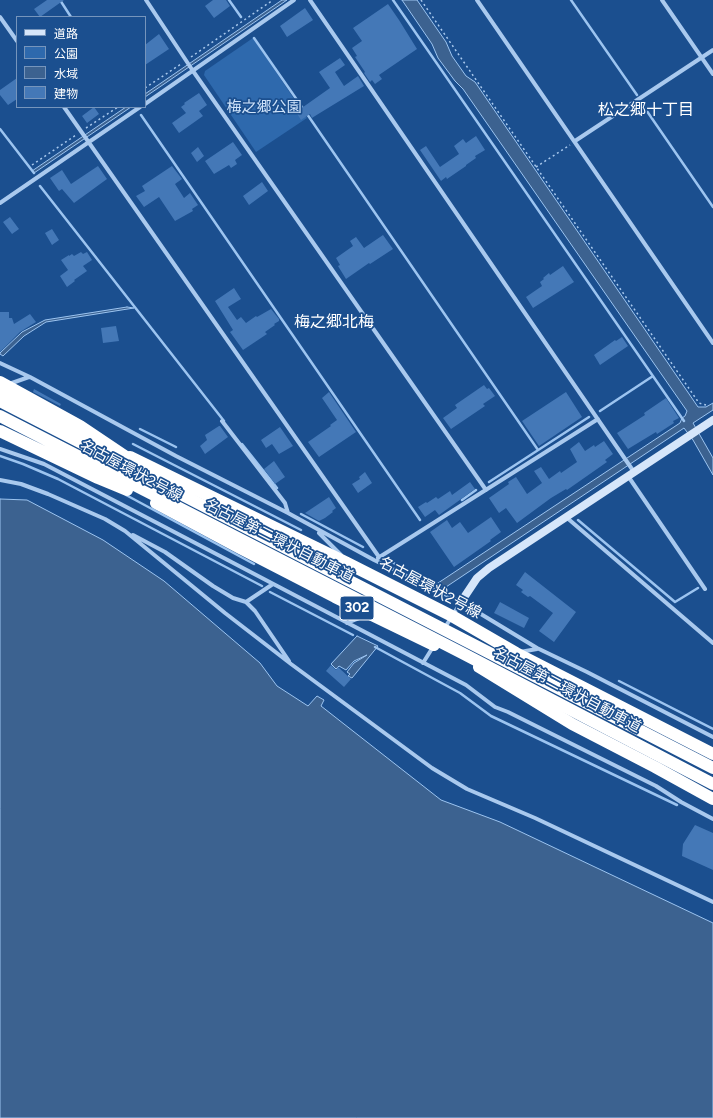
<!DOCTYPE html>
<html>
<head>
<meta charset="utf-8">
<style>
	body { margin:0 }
	#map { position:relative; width:713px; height:1118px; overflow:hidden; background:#1b4f8f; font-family:Figtree,"Noto Sans JP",sans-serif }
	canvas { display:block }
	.legend { position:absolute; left:16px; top:16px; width:130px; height:92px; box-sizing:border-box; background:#1b4f8f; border:1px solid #7695bc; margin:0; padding:5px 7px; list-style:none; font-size:12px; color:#fff }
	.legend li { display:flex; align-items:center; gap:8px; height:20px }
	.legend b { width:20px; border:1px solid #7695bc }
</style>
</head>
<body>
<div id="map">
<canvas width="713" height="1118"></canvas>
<ul class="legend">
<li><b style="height:5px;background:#d6e6fa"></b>道路</li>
<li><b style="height:11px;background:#2e69ad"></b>公園</li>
<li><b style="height:11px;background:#3c6290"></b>水域</li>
<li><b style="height:11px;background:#4478b7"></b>建物</li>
</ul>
</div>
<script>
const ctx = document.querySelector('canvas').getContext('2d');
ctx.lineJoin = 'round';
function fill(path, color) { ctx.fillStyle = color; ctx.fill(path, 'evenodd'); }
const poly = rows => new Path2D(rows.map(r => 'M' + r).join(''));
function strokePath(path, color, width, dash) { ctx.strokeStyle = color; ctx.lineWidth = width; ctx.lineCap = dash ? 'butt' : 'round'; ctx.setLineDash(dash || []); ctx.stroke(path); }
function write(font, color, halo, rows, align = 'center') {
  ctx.font = font + ' Figtree,"Noto Sans JP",sans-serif'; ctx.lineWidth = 3.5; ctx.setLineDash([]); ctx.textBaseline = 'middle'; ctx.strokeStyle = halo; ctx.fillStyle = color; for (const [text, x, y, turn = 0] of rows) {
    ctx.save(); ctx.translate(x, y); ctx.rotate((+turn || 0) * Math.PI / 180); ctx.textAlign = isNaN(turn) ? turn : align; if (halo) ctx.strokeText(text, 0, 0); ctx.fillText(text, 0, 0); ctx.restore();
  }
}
const green = poly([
	[253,38,307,118,256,152,204,75,205,71]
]);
const water = poly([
	[282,0,287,0,145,97,145,94,282,0],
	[402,0,417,0,446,42,452,56,466,76,475,82,698,407,706,407,713,403,713,410,693,423,713,458,713,475,693,440,684,428,443,589,435,585,680,423,682,418,685,416,687,411,463,89,455,81,438,58,432,44,402,0],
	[126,107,131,107,34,173,32,171,126,107],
	[127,307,134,308,46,322,24,336,3,356,0,354,0,353,22,332,45,320,127,307],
	[0,499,27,500,103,540,164,581,260,663,277,686,308,706,317,696,324,700,321,706,441,800,500,822,713,923,713,1118,0,1118,0,499],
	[357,636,378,646,352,678,348,676,350,674,347,672,354,663,367,655,354,661,346,670,339,666,336,669,331,664,357,636]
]);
const stream = poly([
	[60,0,71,17],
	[229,0,241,17],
	[393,0,684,421],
	[571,0,637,95],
	[254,38,304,110],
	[642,104,713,207],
	[307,114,538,450],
	[141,115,420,520],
	[0,129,34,173],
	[40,186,224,421],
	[600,411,653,376],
	[140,429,176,447],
	[133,444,301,530],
	[242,444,277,488],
	[0,456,23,464,58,479,262,586],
	[489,482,589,417],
	[126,495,254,564],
	[462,500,476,490],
	[301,514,363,547],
	[578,520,675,602,698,588],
	[386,559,435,585],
	[270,592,353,635],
	[375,647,460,693,491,716,677,805],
	[619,681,713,729]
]);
const building = poly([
	[47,0,64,0,40,17,34,9],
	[213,0,226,0,230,6,214,18,205,6],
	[388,4,399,20,417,49,379,75,382,79,375,84,372,80,370,82,364,73,365,72,355,57,357,56,352,48,362,41,353,28],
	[305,8,313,20,287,37,280,26],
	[159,34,169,49,145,65,145,45],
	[340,58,345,65,335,72,344,86,358,76,364,86,315,116,312,118,310,114,301,120,296,112,330,88,319,72],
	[17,78,17,99,8,105,0,95,0,90],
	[199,93,207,105,199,111,203,116,179,133,172,123,186,113,181,107,185,104,184,103],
	[94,107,99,114,87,123,82,116],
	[476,136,485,150,475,156,476,158,466,165,466,166,447,179,446,177,441,181,420,150,426,146,440,167,459,154,454,146,463,139,466,143],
	[233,142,242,155,235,160,237,164,231,168,229,165,214,174,205,161],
	[198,147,204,156,197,162,191,153],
	[98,166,107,179,74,203,62,189,59,191,50,178,62,170,71,184],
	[172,166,182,179,175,184,184,198,190,193,198,205,192,209,193,211,175,221,159,197,144,207,136,196,145,191,142,186],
	[262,182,268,191,249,205,243,196],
	[10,217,19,229,12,234,3,222],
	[52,229,59,240,52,245,45,233],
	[383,235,393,249,370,264,369,263,346,279,338,266,340,265,336,258,353,246,350,241,356,237,364,248],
	[81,252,83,254,87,252,92,260,83,266,87,271,74,280,75,281,67,287,60,276,68,270,61,260,69,255,69,256,72,254,74,256],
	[563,266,574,282,533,308,526,297,542,286,540,282,544,279,543,278,549,273,550,275],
	[234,288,241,299,228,307,237,320,241,317,246,323,256,316,257,317,271,309,279,319,279,321,274,324,275,325,265,332,267,334,243,350,230,332,233,330,215,301],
	[0,312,9,312,9,318,12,318,14,324,30,314,36,322,20,332,0,352],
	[116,326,119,341,103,343,101,328],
	[622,337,628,346,600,365,594,355,615,340,616,341],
	[484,385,487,389,489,388,495,396,483,404,485,406,451,429,443,418,457,408,455,405],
	[34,389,61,404,60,406,33,392],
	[329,392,356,432,319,457,308,442,331,426,330,425,337,420,322,398],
	[566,392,582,417,539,446,522,421],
	[666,398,679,418,673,421,674,423,657,434,656,432,628,449,617,433,645,415,644,413],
	[219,426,220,426,228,437,205,454,200,446,207,440,205,435],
	[280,427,293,446,279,454,272,444,266,448,261,440],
	[604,441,613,454,605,460,607,462,567,490,566,489,551,498,517,523,506,508,499,513,489,498,509,484,508,482,516,477,527,494,542,483,534,471,541,467,549,479,560,471,561,473,577,462,570,449,579,442,585,451,594,445,595,447],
	[274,461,285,477,275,484,264,469],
	[365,472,372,483,358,493,352,484,360,479,359,477],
	[470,482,475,489,439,515,435,510,425,517,418,507,426,502,427,503,436,497,438,499,450,491,452,495],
	[329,497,336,508,332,511,333,512,325,518,319,521,305,513],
	[491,517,501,532,490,540,491,541,454,567,430,532,447,520,452,528,460,522,468,533],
	[525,572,576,612,554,642,539,631,553,613,530,596,528,597,521,592,523,590,516,585],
	[500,602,529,618,524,628,494,613],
	[331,665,336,670,338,667,351,679,344,687,326,671],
	[695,825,713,833,713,870,682,856,683,844]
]);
const path = poly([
	[421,0,699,403,706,405],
	[191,57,273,0],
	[145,88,181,64],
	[86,128,118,107],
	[32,165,76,135],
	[536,167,570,145]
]);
const street = poly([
	[146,0,193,71,486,490],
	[310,0,634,472],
	[477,0,713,343],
	[662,0,713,74],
	[0,17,17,41],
	[145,104,294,0],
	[64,107,379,557],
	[575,141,713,50],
	[0,203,140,107],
	[0,363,30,377,176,456,288,513,374,560,461,602,537,648,587,672,713,737],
	[9,384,29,377],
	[222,421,285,503,288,513],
	[0,449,44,464,159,524,466,685,495,707,508,712,656,786,681,802,713,819],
	[628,476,705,589],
	[0,480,21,484,48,494,105,519,125,531,225,613,291,664,432,768,467,789,535,818,713,902],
	[566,517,713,643],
	[319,533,341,555],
	[133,535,165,552,213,586,233,598,246,602,255,611,289,661],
	[378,558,598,419],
	[246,602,273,584],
	[347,623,367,615],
	[444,629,461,602],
	[520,652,537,649],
	[423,663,433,647]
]);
const secondary = poly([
	[461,602,477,578,489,568,713,420]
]);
const highway = poly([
	[0,392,92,439],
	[130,457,347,563,452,616,516,653,713,754],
	[156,503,240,548,335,597,434,645],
	[479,667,572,724,655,767,713,799]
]);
const highwayBridge = poly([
	[0,382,80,426,138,465],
	[0,401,713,768],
	[0,416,462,653,713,784],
	[0,431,98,478,127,490]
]);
const shields = [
	[357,608,34]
];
const shieldNames = [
	["302",357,608]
];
const parkNames = [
	["梅之郷公園",264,108]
];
const streetNames = [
	["名古屋環状2号線",131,471,28],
	["名古屋第二環状自動車道",279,541,27],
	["名古屋環状2号線",430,588,28],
	["名古屋第二環状自動車道",567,690,28]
];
const neighbourhoodNames = [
	["松之郷十丁目",646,110],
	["梅之郷北梅",334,322]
];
fill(green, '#2e69ad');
fill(water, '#3c6290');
strokePath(water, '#9cc4f0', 1);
strokePath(stream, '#9cc4f0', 2.5);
fill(building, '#4478b7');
strokePath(path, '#a9c9ee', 1.5, [2, 3]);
strokePath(street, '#a9c9ee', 4);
strokePath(secondary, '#d6e6fa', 8);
strokePath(highway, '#fff', 12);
strokePath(highwayBridge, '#fff', 12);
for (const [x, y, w] of shields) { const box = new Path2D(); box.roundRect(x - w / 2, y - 12, w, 24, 3); ctx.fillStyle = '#1b4f8f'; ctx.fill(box); strokePath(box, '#fff', 1); }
write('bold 14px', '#fff', null, shieldNames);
write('15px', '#cfe3fa', '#1b4f8f', parkNames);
write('15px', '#fff', '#1b4f8f', streetNames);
write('16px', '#fff', '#1b4f8f', neighbourhoodNames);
</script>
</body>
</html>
